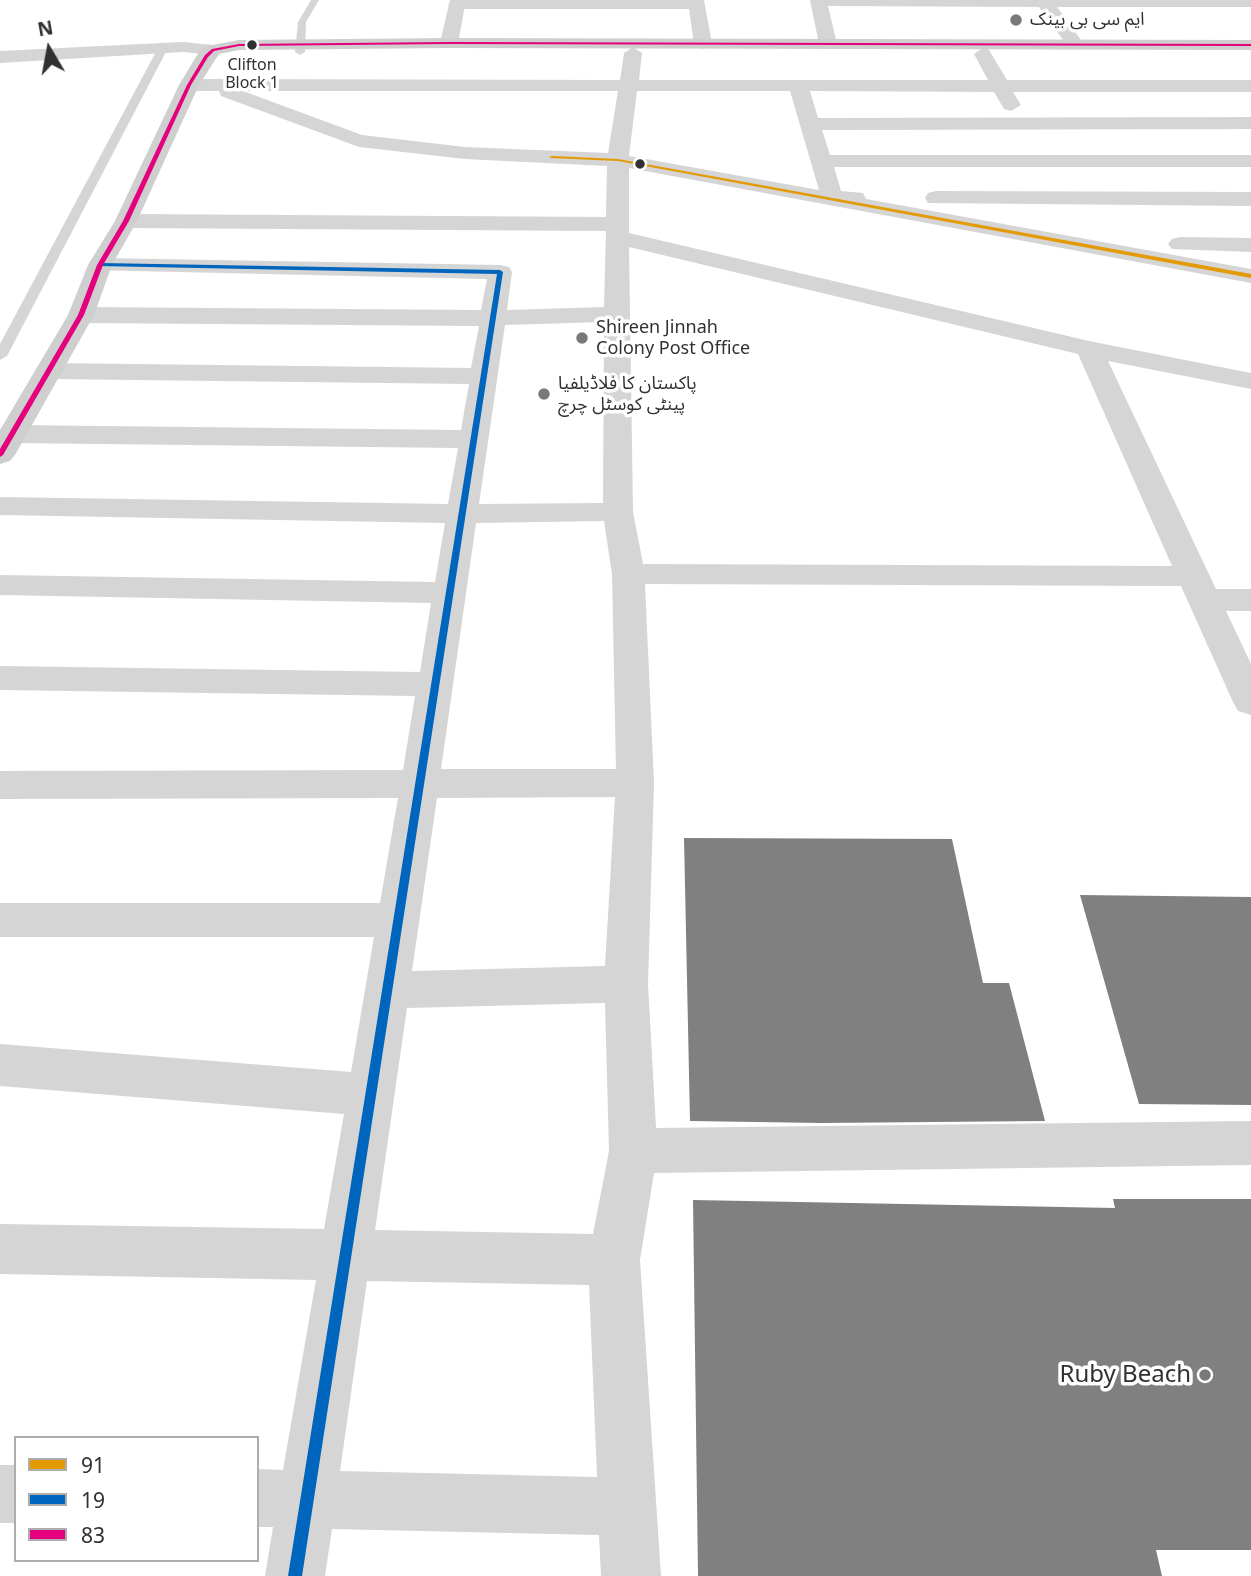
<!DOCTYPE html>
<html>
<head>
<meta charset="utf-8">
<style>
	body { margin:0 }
	#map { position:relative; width:1251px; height:1576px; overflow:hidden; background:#fff; font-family:"Noto Sans",sans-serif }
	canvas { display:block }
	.legend { position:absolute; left:14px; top:1436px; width:245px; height:126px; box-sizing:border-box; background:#fff; border:2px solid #adadad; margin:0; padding:9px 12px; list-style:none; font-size:21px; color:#313131 }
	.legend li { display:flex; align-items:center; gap:14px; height:35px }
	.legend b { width:35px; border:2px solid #adadad }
	.north { position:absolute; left:14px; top:14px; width:70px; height:70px; -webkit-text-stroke:5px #fff; paint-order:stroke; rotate:350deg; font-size:19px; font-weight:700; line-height:28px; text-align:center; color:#313131 }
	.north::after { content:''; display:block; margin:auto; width:24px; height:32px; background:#313131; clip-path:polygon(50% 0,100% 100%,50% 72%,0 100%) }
</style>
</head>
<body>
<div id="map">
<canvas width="1251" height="1576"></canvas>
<ul class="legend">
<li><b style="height:9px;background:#e39a05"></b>91</li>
<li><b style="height:9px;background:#0065bd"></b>19</li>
<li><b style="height:9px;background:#e5007d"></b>83</li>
</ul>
<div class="north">N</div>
</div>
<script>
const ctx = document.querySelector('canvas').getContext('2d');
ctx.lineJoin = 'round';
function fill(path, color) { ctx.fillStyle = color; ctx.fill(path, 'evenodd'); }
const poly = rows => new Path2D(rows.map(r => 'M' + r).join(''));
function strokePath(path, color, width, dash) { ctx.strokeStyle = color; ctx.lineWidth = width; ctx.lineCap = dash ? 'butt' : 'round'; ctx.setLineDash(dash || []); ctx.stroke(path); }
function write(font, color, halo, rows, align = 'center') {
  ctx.font = font + ' "Noto Sans","Noto Sans Arabic",sans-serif'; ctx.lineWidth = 7; ctx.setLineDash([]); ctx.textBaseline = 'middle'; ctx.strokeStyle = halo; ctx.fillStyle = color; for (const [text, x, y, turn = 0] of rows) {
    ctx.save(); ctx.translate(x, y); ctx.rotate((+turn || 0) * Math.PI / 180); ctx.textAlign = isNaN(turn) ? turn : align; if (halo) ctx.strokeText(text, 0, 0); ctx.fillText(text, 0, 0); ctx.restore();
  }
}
const building = poly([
	[684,838,952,839,983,983,1009,983,1045,1121,822,1123,690,1121],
	[1080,895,1251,897,1251,1105,1139,1104],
	[1113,1199,1251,1199,1251,1550,1156,1550,1162,1576,698,1576,693,1200,1115,1208]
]);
const service = poly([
	[311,0,319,0,306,22,305,52,300,55,295,52,298,22,311,0],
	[163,45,168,48,7,356,0,360,0,344,158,48,163,45]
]);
const minor = poly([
	[453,0,704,0,712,44,703,49,694,44,689,9,457,9,448,4,453,0],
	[810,0,1251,0,1251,7,1057,7,1084,44,1075,49,1069,48,1039,7,828,6,837,44,828,49,819,44,810,0],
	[183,42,213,45,222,50,213,55,183,52,0,63,0,51,183,42],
	[633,47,642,53,639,80,988,80,974,54,983,48,989,50,1007,80,1251,80,1251,92,1013,92,1021,105,1011,111,1004,109,994,92,810,91,818,118,1251,117,1251,129,822,130,830,155,1251,155,1251,167,834,167,841,191,863,193,866,199,1251,269,1251,283,629,168,629,233,1089,341,1251,373,1251,389,1108,361,1216,589,1251,589,1251,611,1226,611,1251,664,1251,715,1238,711,1233,702,1181,586,645,584,654,783,648,984,656,1128,1251,1121,1251,1165,654,1173,640,1260,661,1576,601,1576,599,1535,332,1529,325,1576,265,1576,273,1527,257,1527,257,1469,283,1470,316,1280,0,1274,0,1224,324,1229,344,1114,0,1086,0,1044,351,1072,374,937,0,937,0,903,380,903,398,798,0,799,0,771,403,770,415,696,0,690,0,666,420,672,431,603,0,595,0,575,435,582,445,523,0,515,0,497,448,504,458,448,11,443,1,440,0,429,11,425,461,430,469,384,49,379,39,377,35,371,39,365,49,363,471,368,479,326,81,323,72,320,68,315,72,310,81,307,481,310,487,279,91,270,88,265,91,260,100,258,500,265,509,267,512,272,507,310,604,307,606,231,126,228,115,221,126,214,606,217,607,166,465,159,359,147,221,96,219,91,189,91,179,85,189,79,620,80,624,53,633,47],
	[243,91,618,91,608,153,465,147,362,135,243,91],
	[637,91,790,91,819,190,629,156,637,91],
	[629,247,1078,354,1172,566,643,564,633,512,629,247],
	[604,322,603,503,479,504,505,325,604,322],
	[604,521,612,574,616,769,441,769,476,523,604,521],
	[615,797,605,966,412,971,437,798,615,797],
	[605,1003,609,1151,593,1234,375,1230,407,1008,605,1003],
	[367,1281,589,1285,597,1477,340,1471,367,1281],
	[936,191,1251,192,1251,206,928,203,925,198,928,193,936,191],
	[1180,237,1251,238,1251,252,1172,249,1168,244,1172,239,1180,237],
	[0,1465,16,1465,16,1523,0,1523,0,1465]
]);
const tertiary = poly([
	[450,0,466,0,458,43,449,48,440,43,450,0]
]);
const secondary = poly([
	[449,38,1251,40,1251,50,449,48,239,50,219,54,199,85,137,221,112,265,94,315,15,455,10,461,0,464,0,430,68,315,88,265,115,221,179,85,199,52,207,46,239,40,449,38]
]);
const bus1 = poly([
	[552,156,618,159,1251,274,1251,278,618,161,550,158,550,157,552,156]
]);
const bus2 = poly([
	[100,263,500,270,503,272,302,1576,288,1576,497,274,98,266,97,265,100,263]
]);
const bus3 = poly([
	[449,42,1251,44,1251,46,449,44,239,46,214,51,208,57,191,85,129,221,103,265,84,315,3,455,0,457,0,449,78,315,97,265,123,221,187,85,205,55,212,49,239,44,449,42]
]);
const markers = [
	[1016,20,7,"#797979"],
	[252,45,6,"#313131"],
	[640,164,6,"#313131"],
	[582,338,7,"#797979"],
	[544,394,7,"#797979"],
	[1205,1375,7,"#797979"]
];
const farBusnames = [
	["Clifton",252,65],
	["Block 1",252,83]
];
const farPoinames = [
	["ایم سی بی بینک",1030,20],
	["Shireen Jinnah",596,328],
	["Colony Post Office",596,349],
	["پاکستان کا فلاڈیلفیا",558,384],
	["پینٹی کوسٹل چرچ",558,405]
];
const nearPoinames = [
	["Ruby Beach",1191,1375]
];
fill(building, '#808080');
fill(service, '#d5d5d5');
fill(minor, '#d5d5d5');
fill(tertiary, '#d5d5d5');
fill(secondary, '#cfcfcf');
fill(bus1, '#e39a05');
fill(bus2, '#0065bd');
fill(bus3, '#e5007d');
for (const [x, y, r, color] of markers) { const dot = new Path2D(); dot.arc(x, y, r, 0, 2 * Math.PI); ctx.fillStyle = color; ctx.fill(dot); strokePath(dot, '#fff', 2.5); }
write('16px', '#313131', '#fff', farBusnames);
write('18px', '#313131', '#fff', farPoinames, 'left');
write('24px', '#313131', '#fff', nearPoinames, 'right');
</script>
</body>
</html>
